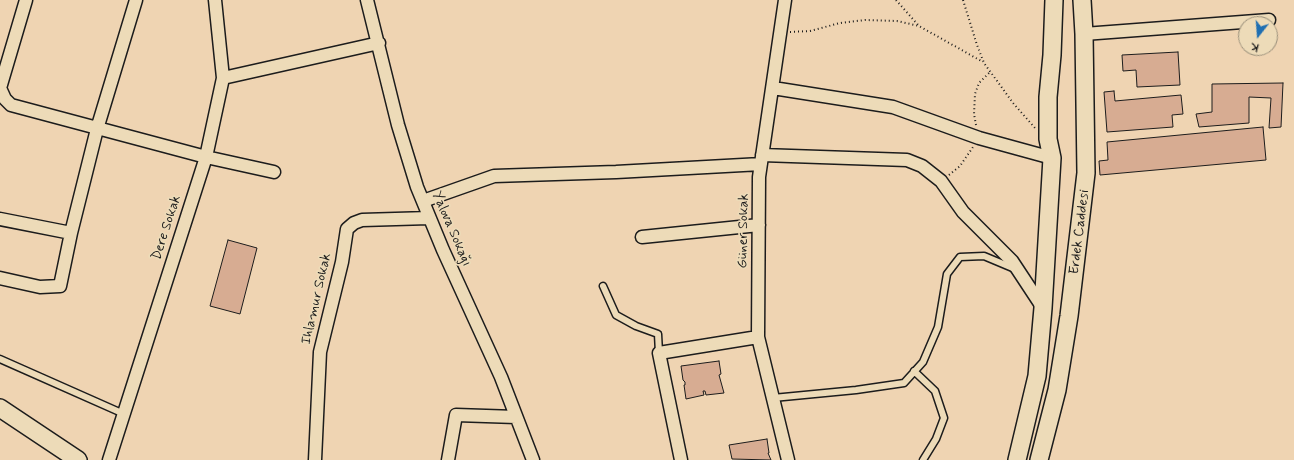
<!DOCTYPE html>
<html>
<head>
<meta charset="utf-8">
<style>
	body { margin:0 }
	#map { position:relative; width:1294px; height:460px; overflow:hidden; background:#efd4b2; font-family:Mynerve,sans-serif }
	canvas { display:block }
	.north { position:absolute; left:1238px; top:16px; width:40px; height:40px; box-sizing:border-box; background:#eddbb8; border:1px solid #998f7a; border-radius:50%; rotate:197deg; font-size:11px; font-weight:700; line-height:16px; text-align:center; color:#1c1c1c }
	.north::after { content:''; display:block; margin:auto; width:14px; height:18px; background:#1f6fb2; clip-path:polygon(50% 0,100% 100%,50% 72%,0 100%) }
</style>
</head>
<body>
<div id="map">
<canvas width="1294" height="460"></canvas>
<div class="north">K</div>
</div>
<script>
const ctx = document.querySelector('canvas').getContext('2d');
ctx.lineJoin = 'round';
function fill(path, color) { ctx.fillStyle = color; ctx.fill(path, 'evenodd'); }
const poly = rows => new Path2D(rows.map(r => 'M' + r).join(''));
function strokePath(path, color, width, dash) { ctx.strokeStyle = color; ctx.lineWidth = width; ctx.lineCap = dash ? 'butt' : 'round'; ctx.setLineDash(dash || []); ctx.stroke(path); }
function write(font, color, halo, rows, align = 'center') {
  ctx.font = font + ' Mynerve,sans-serif'; ctx.lineWidth = 3.5; ctx.setLineDash([]); ctx.textBaseline = 'middle'; ctx.strokeStyle = halo; ctx.fillStyle = color; for (const [text, x, y, turn = 0] of rows) {
    ctx.save(); ctx.translate(x, y); ctx.rotate((+turn || 0) * Math.PI / 180); ctx.textAlign = isNaN(turn) ? turn : align; if (halo) ctx.strokeText(text, 0, 0); ctx.fillText(text, 0, 0); ctx.restore();
  }
}
const building = poly([
	[1178,52,1180,85,1137,87,1136,70,1123,71,1122,55,1178,52],
	[1283,83,1281,127,1269,128,1271,98,1249,97,1249,123,1199,127,1196,114,1212,112,1212,84,1283,83],
	[1114,91,1115,101,1181,95,1183,114,1172,115,1173,127,1107,132,1104,92,1114,91],
	[1263,127,1266,160,1100,175,1099,161,1108,160,1107,142,1263,127],
	[228,240,257,248,240,314,210,306,228,240],
	[719,361,721,374,719,375,724,393,706,395,705,391,703,391,704,395,686,399,684,385,685,385,685,382,683,380,681,366,719,361],
	[767,439,769,453,768,453,771,460,732,459,729,445,767,439]
]);
const path = poly([
	[896,0,919,26,983,62],
	[963,0,977,45,984,63,1013,103,1035,128],
	[790,32,810,31,840,23,865,20,897,21,919,26],
	[976,125,974,114,975,94,979,83,990,72],
	[949,175,960,166,973,147]
]);
const lane = poly([
	[603,286,616,315,636,326,658,334,659,353],
	[0,359,124,414],
	[914,371,935,391,944,418,936,439,923,460],
	[773,398,856,390,904,383,923,362,938,327,947,274,960,257,984,256,1015,269]
]);
const street = poly([
	[26,0,0,88,5,99,11,105,206,157,274,172],
	[367,0,398,125,417,187,443,250,501,377,533,460],
	[785,0,759,177,758,337,788,460],
	[1084,34,1269,20],
	[223,78,379,43],
	[773,88,893,107,979,138,1052,158],
	[762,155,907,160,922,166,941,181,963,212,1012,261,1043,308],
	[423,201,494,176,616,172,761,164],
	[0,219,71,233],
	[642,237,759,225],
	[0,278,40,287,60,286,71,233,97,129,136,0],
	[109,460,206,157,223,78,215,0],
	[315,460,320,352,342,262,347,229,354,223,362,220,429,218],
	[448,460,456,415,516,417],
	[681,460,659,353,758,337]
]);
const secondary = poly([
	[0,408,78,460],
	[1017,460,1037,376,1043,308,1052,158,1048,139,1048,97,1052,55,1054,0],
	[1039,460,1057,390,1069,316,1086,173,1084,34,1082,0]
]);
const streetNames = [
	["Dere Sokak",167,228,-72],
	["Yalova Sokağı",451,229,67],
	["Güner Sokak",744,231,-89],
	["Erdek Caddesi",1080,232,-83],
	["Ihlamur Sokak",317,299,-77]
];
fill(building, '#d7ac92');
strokePath(building, '#1c1c1c', 1);
strokePath(lane, '#1c1c1c', 9);
strokePath(street, '#1c1c1c', 15);
strokePath(secondary, '#1c1c1c', 20);
strokePath(path, '#1c1c1c', 2, [1, 3]);
strokePath(lane, '#eddbb8', 6);
strokePath(street, '#eddbb8', 12);
strokePath(secondary, '#eddbb8', 17);
write('14px', '#1c1c1c', '#eddbb8', streetNames);
</script>
</body>
</html>
